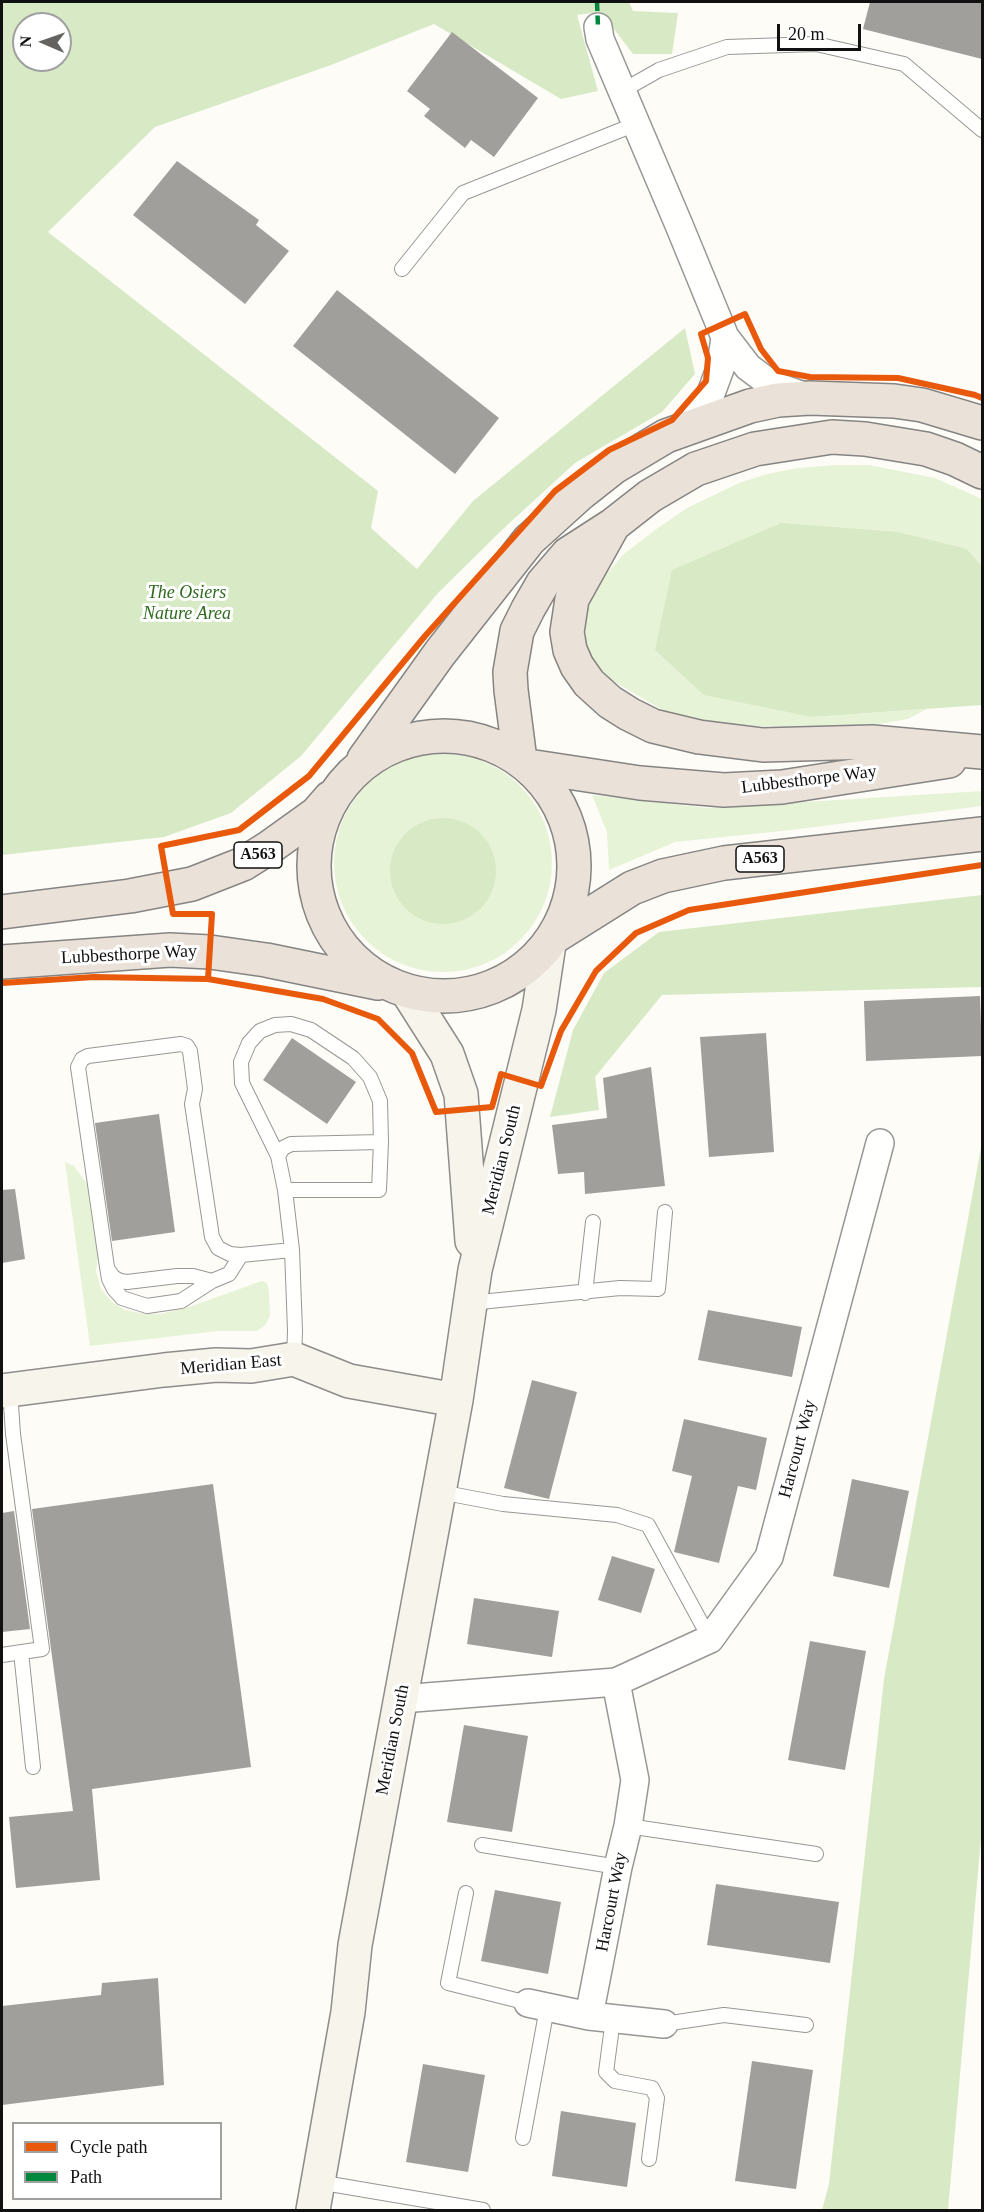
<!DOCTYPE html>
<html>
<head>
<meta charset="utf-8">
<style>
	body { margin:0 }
	#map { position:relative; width:984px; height:2212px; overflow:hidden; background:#fdfcf7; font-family:"Times New Roman",serif }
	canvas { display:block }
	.frame { position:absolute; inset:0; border:3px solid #111; pointer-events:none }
	.legend { position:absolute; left:12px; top:2122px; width:210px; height:78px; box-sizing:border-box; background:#fff; border:2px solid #a0a0a0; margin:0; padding:8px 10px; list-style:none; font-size:18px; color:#111 }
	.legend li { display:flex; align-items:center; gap:12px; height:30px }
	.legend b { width:30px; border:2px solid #a0a0a0 }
	.north { position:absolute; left:12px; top:12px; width:60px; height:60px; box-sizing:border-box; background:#fff; border:2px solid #a0a0a0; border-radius:50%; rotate:272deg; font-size:16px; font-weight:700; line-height:24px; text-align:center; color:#111 }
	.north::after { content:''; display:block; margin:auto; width:21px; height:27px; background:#646362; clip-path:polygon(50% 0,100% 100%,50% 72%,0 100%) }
	.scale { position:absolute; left:777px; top:24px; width:84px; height:27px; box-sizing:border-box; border:3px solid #111; border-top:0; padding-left:8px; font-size:18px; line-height:21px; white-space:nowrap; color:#111; -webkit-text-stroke:4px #fff; paint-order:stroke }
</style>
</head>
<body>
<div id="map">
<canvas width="984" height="2212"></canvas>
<div class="frame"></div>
<ul class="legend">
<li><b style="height:8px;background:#e8590c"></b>Cycle path</li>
<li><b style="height:8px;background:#00873e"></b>Path</li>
</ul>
<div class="north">N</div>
<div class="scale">20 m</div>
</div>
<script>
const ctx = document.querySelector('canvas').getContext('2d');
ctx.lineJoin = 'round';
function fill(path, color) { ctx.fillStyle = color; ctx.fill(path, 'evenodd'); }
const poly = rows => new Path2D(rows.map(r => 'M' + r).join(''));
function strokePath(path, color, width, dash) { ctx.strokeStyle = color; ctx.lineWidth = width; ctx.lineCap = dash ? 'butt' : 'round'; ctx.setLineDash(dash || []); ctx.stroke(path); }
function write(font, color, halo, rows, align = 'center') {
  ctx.font = font + ' "Times New Roman",serif'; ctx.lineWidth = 6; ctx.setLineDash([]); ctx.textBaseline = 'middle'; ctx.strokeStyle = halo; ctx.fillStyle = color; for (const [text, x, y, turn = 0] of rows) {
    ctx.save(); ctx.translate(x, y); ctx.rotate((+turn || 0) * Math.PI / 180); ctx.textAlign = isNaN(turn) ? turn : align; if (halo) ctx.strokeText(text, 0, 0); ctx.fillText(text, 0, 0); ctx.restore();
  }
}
const green = poly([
	[835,465,869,465,935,478,982,499,982,566,967,549,812,717,927,709,908,719,857,728,694,725,666,712,608,678,590,654,586,643,584,606,594,588,624,554,655,530,687,508,739,483,767,474,798,468],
	'334 863a109 109 0 1 1 218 0a109 109 0 1 1-218 0Z',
	[982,791,982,806,791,830,675,842,609,870,607,832,592,795,707,808],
	[65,1162,74,1166,87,1184,98,1257,96,1271,101,1289,112,1302,125,1310,140,1313,160,1314,189,1307,262,1281,267,1283,269,1292,270,1316,265,1325,257,1331,218,1331,90,1346]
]);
const forest = poly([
	[2,2,629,2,633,11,678,13,672,54,633,54,601,12,577,15,598,91,561,99,434,24,331,65,155,127,48,232,378,491,371,528,417,569,473,501,685,328,695,374,662,412,575,463,503,529,438,593,301,756,231,813,164,837,2,855],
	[24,24,60,24,60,60,24,60],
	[781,523,898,532,967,549,982,566,982,705,812,717,704,695,655,650,672,570],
	'390 871a53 53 0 1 1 106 0a53 53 0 1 1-106 0Z',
	[982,895,982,987,662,995,595,1077,599,1110,550,1117,573,1030,604,973,659,932],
	[982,1142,982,1827,948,2210,822,2210,829,2184,884,1679]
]);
const building = poly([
	[870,2,982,2,982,59,863,29],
	[452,32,538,98,494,157,471,140,465,148,424,116,430,109,407,91],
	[177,161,259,220,256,225,289,251,245,304,133,215],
	[337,290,499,418,455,474,293,346],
	[980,996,982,1056,866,1061,864,1001],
	[766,1033,774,1152,709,1157,700,1037],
	[292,1038,356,1082,327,1124,263,1080],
	[651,1067,665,1186,585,1194,584,1172,558,1174,552,1125,607,1118,603,1078],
	[159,1114,175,1232,112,1241,95,1123],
	[15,1189,25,1259,2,1263,2,1190],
	[708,1310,802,1327,792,1377,698,1360],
	[532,1380,577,1392,549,1499,504,1488],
	[684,1419,767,1438,756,1490,738,1486,719,1563,674,1552,692,1476,672,1471],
	[852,1479,909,1491,889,1588,833,1576],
	[213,1484,251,1767,92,1789,100,1880,16,1888,9,1817,73,1811,32,1509],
	[14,1511,30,1629,2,1632,2,1513],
	[612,1556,655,1569,641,1613,598,1600],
	[474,1598,559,1611,552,1657,467,1644],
	[810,1641,866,1651,845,1770,788,1760],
	[464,1725,528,1736,512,1832,447,1822],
	[716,1884,839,1902,830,1963,707,1945],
	[495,1890,561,1902,548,1974,481,1961],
	[158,1978,164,2085,2,2105,2,2006,101,1995,102,1983],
	[752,2061,813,2070,796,2189,735,2181],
	[423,2064,485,2075,468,2172,406,2162],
	[561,2111,636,2123,627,2187,552,2176]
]);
const lane = poly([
	[622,91,659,70,727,47,816,44,904,64,982,130],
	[402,269,463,193,636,124],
	[278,1156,242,1083,241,1062,249,1043,260,1031,275,1025,291,1024,311,1030,353,1058,370,1077,380,1101,381,1142],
	[285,1190,379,1190,381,1142,291,1144,283,1148,278,1156,285,1190,292,1250],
	[241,1255,229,1274,212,1281,181,1301,147,1306,122,1298,114,1289,109,1279,107,1267,78,1067,82,1059,88,1056,181,1044,187,1046,190,1051,195,1089,192,1104,212,1237,218,1248,230,1254,241,1255,292,1250,295,1331,294,1359],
	[109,1271,113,1277,120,1281,127,1282,177,1276,193,1276,212,1281],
	[585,1293,593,1222],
	[470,1303,620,1288,658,1289,665,1212],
	[440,1492,503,1504,617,1515,648,1525,710,1639],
	[21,1652,33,1767],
	[2,1655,42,1649,13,1434,10,1390],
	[628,1826,816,1854],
	[482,1845,618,1867],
	[466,1893,448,1983,528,2003],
	[613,2019,606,2072,615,2081,652,2088,657,2098,649,2159],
	[664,2024,724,2015,806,2025],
	[523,2138,547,2008],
	[318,2182,483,2210]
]);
const street = poly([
	[598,27,600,39,679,225,725,337,748,367,772,385,807,397],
	[690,426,710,396,721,366,725,337],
	[401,1699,616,1682,710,1639,769,1557,880,1143],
	[528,2003,589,2016,664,2024],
	[589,2016,618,1867,628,1826,635,1780,616,1682]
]);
const secondary = poly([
	[407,991,447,1054,461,1094,472,1241],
	[2,1391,164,1370,216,1365,251,1366,294,1359,349,1381,456,1400],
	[313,2210,348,2012,355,1945,456,1400,475,1270,539,1010,549,944]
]);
const highway = poly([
	[611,529,572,599,567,632,570,650,577,666,589,683,610,702,629,714,653,726,699,737,763,745,872,742,982,752],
	'314 866a130 130 0 1 1 260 0a130 130 0 1 1-260 0Z',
	[364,759,440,653,529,540,581,493,614,467,666,436,750,406,778,400,810,398,894,401,922,405,982,423],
	[520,760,511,690,510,672,517,631,528,609,543,583,568,554,613,525,650,496,696,469,755,449,832,437,865,439,926,449,955,459,982,472],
	[528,766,640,783,724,790,782,787,949,761],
	[2,912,130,896,192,884,243,864,270,847,316,814,330,798],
	[554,937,632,888,663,876,724,863,982,834],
	[2,962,170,950,210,952,266,960,378,983]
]);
const quiet = poly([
	[597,2,598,27]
]);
const cycleway = poly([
	[208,979,212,914,173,914,161,846,239,830,309,776,425,636,555,491,609,450,672,420,706,381,708,358,701,334,745,314,761,349,778,371,810,377,898,378,975,395,982,398],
	[2,983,94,977,208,979,323,999,378,1019,412,1053,436,1112,492,1107,501,1074,541,1086,561,1031,596,971,636,933,689,910,982,865]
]);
const shields = [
	[258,855,48],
	[760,859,48]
];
const shieldNames = [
	["A563",258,855],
	["A563",760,859]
];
const parkNames = [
	["The Osiers",187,593],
	["Nature Area",187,614]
];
const streetNames = [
	["Lubbesthorpe Way",809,780,-7],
	["Lubbesthorpe Way",129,955,-3],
	["Meridian South",502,1160,-76],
	["Meridian East",231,1365,-5],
	["Harcourt Way",798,1449,-75],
	["Meridian South",393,1740,-79],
	["Harcourt Way",612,1902,-79]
];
fill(green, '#e7f3d7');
fill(forest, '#d8eac5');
fill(building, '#a19f9c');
strokePath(lane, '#979795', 16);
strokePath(street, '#979795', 30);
strokePath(secondary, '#8e8d8b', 36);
strokePath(highway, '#858482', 36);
strokePath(lane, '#fffffe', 14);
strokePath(street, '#fffffe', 27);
strokePath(secondary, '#f6f4eb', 33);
strokePath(highway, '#eae1d8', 33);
strokePath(quiet, '#00873e', 4.5, [9, 4.5]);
strokePath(cycleway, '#e8590c', 6);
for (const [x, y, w] of shields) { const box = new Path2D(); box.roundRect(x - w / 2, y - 13, w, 26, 4.5); ctx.fillStyle = '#fff'; ctx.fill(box); strokePath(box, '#111', 1.5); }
write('bold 16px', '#111', null, shieldNames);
write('italic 18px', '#2f6b1f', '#fff', parkNames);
write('18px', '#111', '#fff', streetNames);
</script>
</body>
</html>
